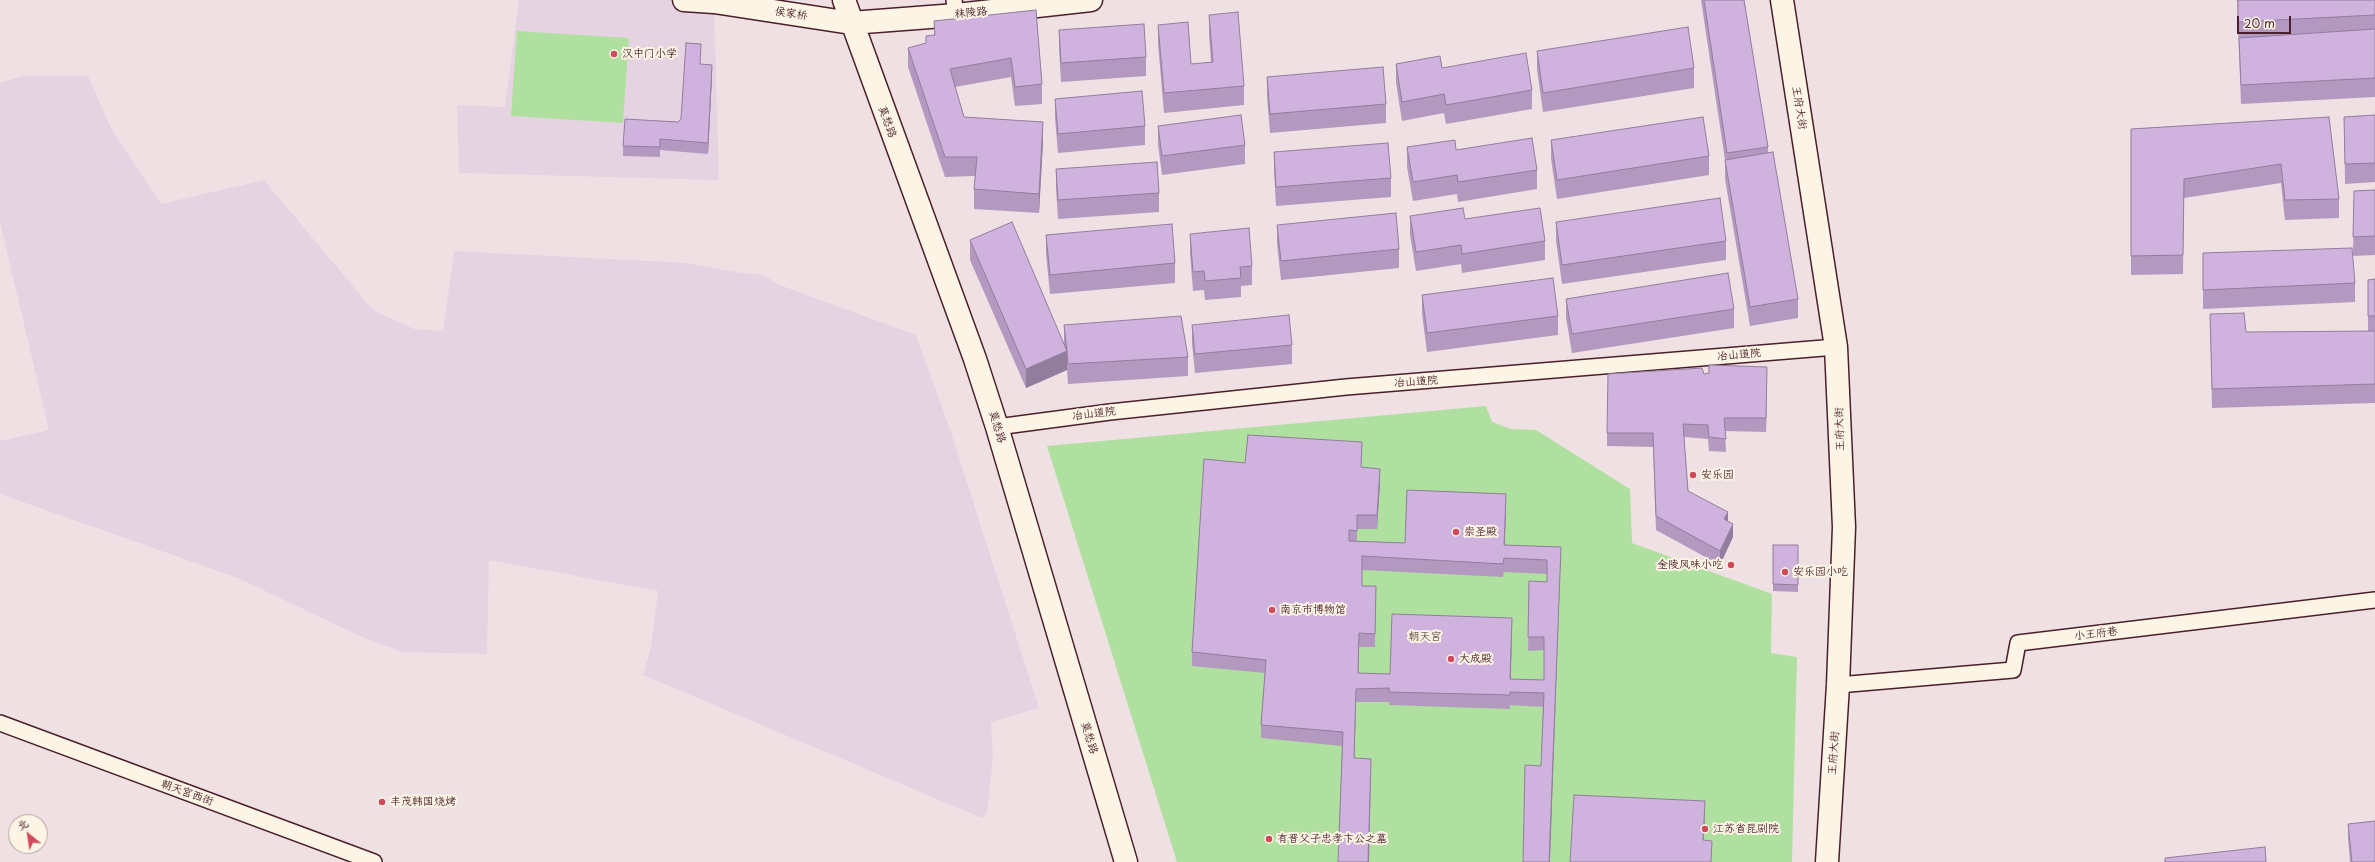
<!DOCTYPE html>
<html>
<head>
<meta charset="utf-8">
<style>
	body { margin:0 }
	#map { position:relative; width:2375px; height:862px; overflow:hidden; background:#efe1e3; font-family:"Playpen Sans","LXGW WenKai TC",sans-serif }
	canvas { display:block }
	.north { position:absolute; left:8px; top:814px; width:40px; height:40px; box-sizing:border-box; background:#fcf5e5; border:1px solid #b59f9b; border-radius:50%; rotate:330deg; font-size:11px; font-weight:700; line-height:16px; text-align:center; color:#4a1f2b }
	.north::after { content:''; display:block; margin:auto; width:14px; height:18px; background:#d1495b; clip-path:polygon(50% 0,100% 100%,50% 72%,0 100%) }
	.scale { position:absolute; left:2237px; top:16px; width:54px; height:18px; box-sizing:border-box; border:2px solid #4a1f2b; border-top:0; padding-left:5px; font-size:12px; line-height:14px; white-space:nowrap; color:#4a1f2b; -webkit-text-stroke:3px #fcf5e5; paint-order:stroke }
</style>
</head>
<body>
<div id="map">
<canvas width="2375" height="862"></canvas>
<div class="north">北</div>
<div class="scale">20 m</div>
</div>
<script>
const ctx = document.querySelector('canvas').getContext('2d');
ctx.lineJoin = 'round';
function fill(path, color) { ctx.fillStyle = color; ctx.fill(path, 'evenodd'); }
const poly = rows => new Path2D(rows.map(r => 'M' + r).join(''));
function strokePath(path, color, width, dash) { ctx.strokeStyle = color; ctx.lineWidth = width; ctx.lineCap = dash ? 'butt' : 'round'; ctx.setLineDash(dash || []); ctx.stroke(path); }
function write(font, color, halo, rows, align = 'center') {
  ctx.font = font + ' "Playpen Sans","LXGW WenKai TC",sans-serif'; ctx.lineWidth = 4; ctx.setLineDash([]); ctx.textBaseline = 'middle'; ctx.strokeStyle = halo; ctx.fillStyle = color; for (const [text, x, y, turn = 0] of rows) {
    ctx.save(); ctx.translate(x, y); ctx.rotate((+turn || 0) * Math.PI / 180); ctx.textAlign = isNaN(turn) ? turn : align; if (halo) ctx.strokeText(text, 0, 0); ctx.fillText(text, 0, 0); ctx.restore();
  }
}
const built = poly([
	[519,0,684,0,714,2,719,180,459,173,457,105,505,107],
	[22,76,88,76,111,128,161,204,264,180,373,310,414,329,443,331,454,251,687,263,735,272,764,275,777,284,916,335,951,432,1039,708,991,722,993,758,987,813,982,818,643,675,651,647,658,591,489,560,487,654,402,652,357,635,238,578,0,494,0,441,49,430,0,222,0,83]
]);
const green = poly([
	[517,31,629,38,623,123,511,116],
	[1486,406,1492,422,1511,429,1536,430,1630,489,1632,543,1772,594,1771,653,1797,657,1792,862,1177,862,1047,446]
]);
const street = poly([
	[954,0,956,15],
	[997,427,1110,412,1346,387,1836,347],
	[1838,685,2013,670,2018,643,2375,600],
	[0,723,374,862]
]);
const secondary = poly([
	[684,0,714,2,851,23,956,15,1091,0],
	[844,0,975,359,997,427,1126,862],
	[1782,0,1836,347,1844,527,1838,685,1827,862]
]);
const wall = poly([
	[1701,0,1744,0,1768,147,1768,153,1798,299,1798,318,1750,326,1725,179,1725,160],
	[2237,0,2375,0,2375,97,2241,104],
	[1036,10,1042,84,1042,104,1015,106,1011,77,955,87,964,117,1043,141,1039,213,974,209,974,189,975,176,945,177,908,67,908,48,926,43,926,36,934,35,934,21],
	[1209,15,1244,86,1244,105,1164,113,1158,44,1158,25,1191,64,1211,62,1209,34],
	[1059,30,1146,57,1146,76,1061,82,1059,49],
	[1537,51,1694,68,1694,88,1543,112,1537,70],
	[700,64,712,75,708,154,660,150,660,157,623,156,623,146,678,122,681,119],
	[1396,64,1442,68,1532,90,1532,109,1446,124,1444,113,1402,121,1396,83],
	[1267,77,1386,104,1386,123,1270,133,1267,96],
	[1055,99,1145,126,1145,145,1058,153,1055,118],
	[2375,115,2375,182,2345,184,2344,117],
	[2329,117,2339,199,2339,218,2285,220,2281,183,2184,198,2183,274,2131,275,2131,129],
	[1158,126,1245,145,1245,164,1162,175,1158,145],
	[1551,140,1709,156,1709,175,1557,199,1551,159],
	[1407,147,1456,150,1537,170,1537,189,1458,202,1457,194,1413,201,1407,167],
	[1274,152,1391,178,1391,197,1276,206,1274,171],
	[1056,169,1159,193,1159,212,1058,219,1056,188],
	[2375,190,2375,255,2353,256,2354,191],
	[1410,216,1465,219,1545,241,1545,260,1462,273,1461,264,1416,271,1410,235],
	[1556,222,1726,241,1726,260,1562,284,1556,241],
	[1277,225,1399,249,1399,268,1281,280,1277,244],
	[1190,234,1252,266,1252,285,1241,286,1241,297,1205,300,1204,290,1193,291,1190,253],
	[1046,235,1175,263,1175,283,1050,294,1046,254],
	[970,240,1064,343,1064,325,1188,357,1188,376,1068,384,1067,370,1026,388,970,260],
	[2203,253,2355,283,2355,302,2203,309],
	[2375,279,2375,403,2212,408,2210,314,2246,332,2368,332,2368,280],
	[1422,295,1558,316,1558,335,1427,352,1422,314],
	[1566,299,1734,309,1734,328,1572,353,1566,318],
	[1192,325,1292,345,1292,364,1195,373,1192,344],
	[1704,374,1767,380,1766,432,1725,431,1726,452,1709,451,1708,439,1684,437,1688,491,1728,521,1733,537,1720,565,1656,530,1653,447,1607,446,1607,433],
	[1362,456,1361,467,1380,482,1377,529,1357,529,1357,541,1405,543,1506,508,1505,545,1561,561,1541,766,1543,707,1510,705,1510,709,1389,705,1389,702,1356,702,1354,758,1371,772,1369,862,1338,862,1342,746,1261,738,1261,725,1265,673,1192,666,1192,652,1245,463],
	[1362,570,1503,577,1504,572,1547,574,1547,582,1529,581,1528,651,1544,650,1544,680,1511,679,1512,631,1390,674,1358,673,1359,647,1375,647,1376,586,1362,586],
	[1773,545,1798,545,1798,592,1773,591],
	[2348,824,2375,862,2350,862,2348,838]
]);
const shadedWall = poly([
	[712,65,712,75,708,154,708,143],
	[1043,122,1043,141,1039,213,1039,194],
	[1067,351,1067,370,1026,388,1026,369],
	[1767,367,1767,380,1766,432,1766,418],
	[1380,469,1380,482,1377,529,1377,515],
	[1506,494,1506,508,1504,558,1504,545],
	[1728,512,1728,525,1724,519],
	[1733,524,1733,537,1720,565,1720,551],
	[1561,547,1550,862,1549,862],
	[1512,618,1512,631,1510,693,1510,679],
	[1359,633,1359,647,1358,687,1358,673],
	[1356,689,1356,702,1354,772,1354,758],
	[1371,759,1369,862,1368,862],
	[1705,801,1705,814,1703,854,1703,840]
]);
const building = poly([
	[1704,0,1744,0,1768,147,1727,153,1704,0],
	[2238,0,2375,0,2375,15,2238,22,2238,0],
	[1036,10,1042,84,1015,87,1011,58,950,69,964,117,1043,122,1039,194,974,189,977,157,945,157,908,48,926,43,926,36,935,35,934,21,1036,10],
	[1238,12,1244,86,1164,93,1158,25,1188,22,1191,64,1213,62,1209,15,1238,12],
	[1144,24,1146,57,1061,63,1059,30,1144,24],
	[1688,27,1694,68,1543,93,1537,51,1688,27],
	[2375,29,2375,78,2241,85,2239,38,2375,29],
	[686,43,701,44,700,64,712,65,708,143,660,139,660,147,623,146,625,119,678,122,681,119,686,43],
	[1526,53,1532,90,1446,105,1444,94,1402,102,1396,64,1440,56,1442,68,1526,53],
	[1383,67,1386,104,1270,114,1267,77,1383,67],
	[1142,91,1145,126,1058,134,1055,99,1142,91],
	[1241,115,1245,145,1162,156,1158,126,1241,115],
	[2375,115,2375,163,2345,164,2344,117,2375,115],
	[1703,117,1709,156,1557,180,1551,140,1703,117],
	[2329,117,2339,199,2285,200,2281,164,2184,179,2183,255,2131,256,2131,129,2329,117],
	[1532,138,1537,170,1458,182,1457,175,1413,182,1407,147,1455,140,1456,150,1532,138],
	[1388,143,1391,178,1276,187,1274,152,1388,143],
	[1773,152,1798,299,1750,307,1725,160,1773,152],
	[1157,162,1159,193,1058,200,1056,169,1157,162],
	[2375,190,2375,236,2353,237,2354,191,2375,190],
	[1720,198,1726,241,1562,265,1556,222,1720,198],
	[1463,208,1465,219,1540,208,1545,241,1462,254,1461,245,1416,252,1410,216,1463,208],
	[1396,213,1399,249,1281,261,1277,225,1396,213],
	[1012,222,1067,351,1064,325,1181,316,1188,357,1068,364,1067,351,1026,369,970,240,1012,222],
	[1172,224,1175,263,1050,275,1046,235,1172,224],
	[1249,228,1252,266,1240,267,1241,278,1205,281,1204,271,1193,272,1190,234,1249,228],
	[2352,248,2355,283,2203,290,2203,253,2352,248],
	[1728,273,1734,309,1572,334,1566,299,1728,273],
	[1553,278,1558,316,1427,333,1422,295,1553,278],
	[2375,279,2375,316,2368,316,2368,280,2375,279],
	[2244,313,2246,332,2375,331,2375,384,2212,389,2210,314,2244,313],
	[1289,315,1292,345,1195,354,1192,325,1289,315],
	[1709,365,1767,367,1766,418,1724,418,1726,439,1709,437,1708,425,1683,424,1688,491,1728,512,1724,519,1733,524,1720,551,1656,516,1653,433,1607,433,1608,374,1702,368,1704,374,1709,373,1709,365],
	[1248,435,1362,442,1361,467,1380,469,1377,515,1357,515,1357,531,1349,530,1349,541,1405,543,1407,490,1506,494,1504,545,1561,547,1549,862,1523,862,1525,765,1541,766,1544,693,1510,692,1510,695,1389,692,1389,688,1356,689,1354,758,1371,759,1368,862,1338,862,1343,732,1261,725,1266,660,1192,652,1204,459,1245,463,1248,435],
	[1362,556,1503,564,1504,558,1547,560,1547,582,1529,581,1528,637,1544,637,1544,680,1510,679,1512,618,1392,614,1390,674,1358,673,1359,633,1375,634,1376,586,1362,586,1362,556],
	[1773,545,1798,545,1798,585,1773,584,1773,545],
	[1574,795,1705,801,1703,840,1712,841,1711,862,1570,862,1574,795],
	[2375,821,2375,862,2352,862,2348,824,2375,821],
	[2265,847,2266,862,2165,862,2165,858,2265,847]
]);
const markers = [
	[614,54,4,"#d1495b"],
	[1693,475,4,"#d1495b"],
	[1456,532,4,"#d1495b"],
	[1731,565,4,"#d1495b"],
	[1785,572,4,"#d1495b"],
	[1272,610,4,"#d1495b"],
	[1451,659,4,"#d1495b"],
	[382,802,4,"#d1495b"],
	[1705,829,4,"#d1495b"],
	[1269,839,4,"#d1495b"]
];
const streetNames = [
	["秣陵路",971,13,-6],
	["侯家桥",791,14,9],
	["王府大街",1799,108,81],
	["莫愁路",887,122,70],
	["冶山道院",1739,355,-5],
	["冶山道院",1416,382,-4],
	["冶山道院",1094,414,-7],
	["莫愁路",997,427,73],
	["王府大街",1840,429,-92],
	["小王府巷",2096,634,-7],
	["莫愁路",1089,738,73],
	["王府大街",1834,753,-86],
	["朝天宫西街",187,793,20]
];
const poiNames = [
	["汉中门小学",622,54],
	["安乐园",1701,475],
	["崇圣殿",1464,532],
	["金陵风味小吃",1723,565,"right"],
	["安乐园小吃",1793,572],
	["南京市博物馆",1280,610],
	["大成殿",1459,659],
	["丰茂韩国烧烤",390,802],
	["江苏省昆剧院",1713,829],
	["有晋父子忠孝卞公之墓",1277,839]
];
const parkNames = [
	["朝天宫",1425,637]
];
fill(built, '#e6d3e2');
fill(green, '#b0e0a0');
strokePath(street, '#4a1f2b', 18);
strokePath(secondary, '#4a1f2b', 25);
strokePath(street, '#fcf5e5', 15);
strokePath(secondary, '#fcf5e5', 22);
fill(wall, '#b399c0');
fill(shadedWall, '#927d9c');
fill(building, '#d0b2df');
strokePath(building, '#927d9c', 1);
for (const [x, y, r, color] of markers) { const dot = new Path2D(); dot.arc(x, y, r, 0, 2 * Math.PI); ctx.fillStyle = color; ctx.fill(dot); strokePath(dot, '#fcf5e5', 1.5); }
write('11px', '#4a1f2b', '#fcf5e5', streetNames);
write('11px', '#4a1f2b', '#fcf5e5', poiNames, 'left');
write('11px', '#644f48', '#fcf5e5', parkNames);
</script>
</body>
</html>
